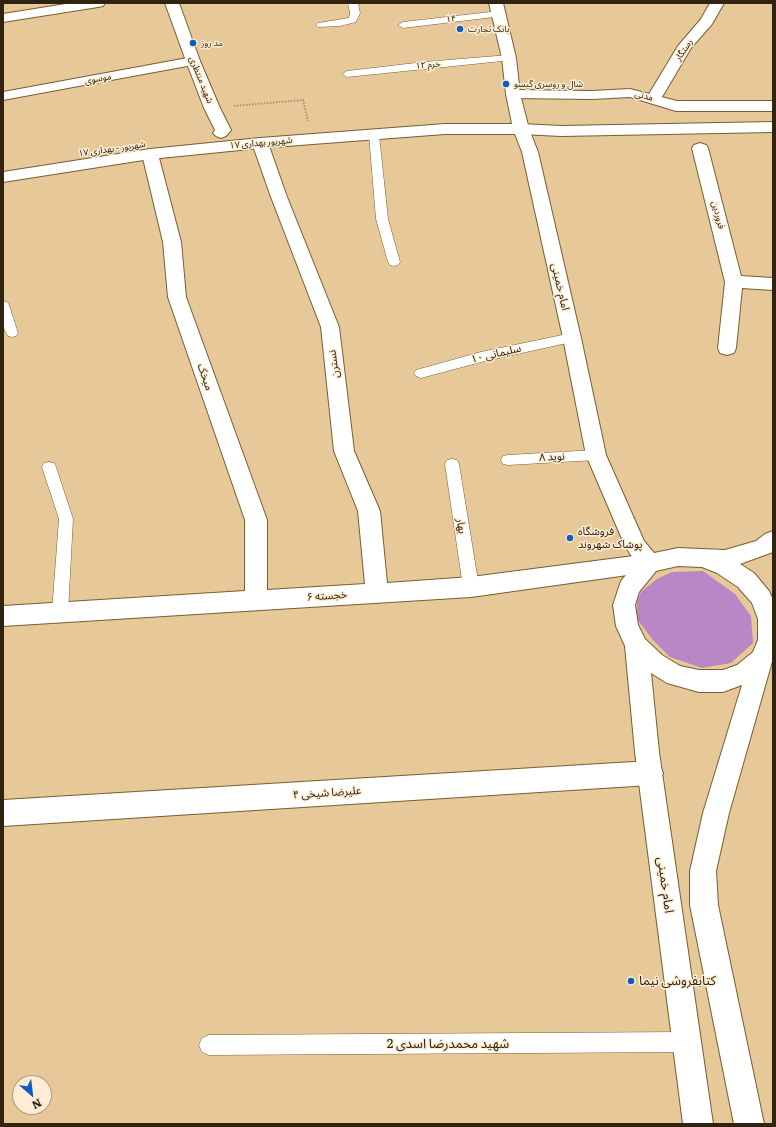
<!DOCTYPE html>
<html>
<head>
<meta charset="utf-8">
<style>
	body { margin:0 }
	#map { position:relative; width:776px; height:1127px; overflow:hidden; background:#e7c999; font-family:Literata,serif }
	canvas { display:block }
	.frame { position:absolute; inset:0; border:4px solid #302411; pointer-events:none }
	.north { position:absolute; left:12px; top:1075px; width:40px; height:40px; box-sizing:border-box; background:#fcedd4; border:1px solid #aa9d86; border-radius:50%; rotate:152deg; font-size:11px; font-weight:700; line-height:16px; text-align:center; color:#302411 }
	.north::after { content:''; display:block; margin:auto; width:14px; height:18px; background:#105bc5; clip-path:polygon(50% 0,100% 100%,50% 72%,0 100%) }
</style>
</head>
<body>
<div id="map">
<canvas width="776" height="1127"></canvas>
<div class="frame"></div>
<div class="north">N</div>
</div>
<script>
const ctx = document.querySelector('canvas').getContext('2d');
ctx.lineJoin = 'round';
function fill(path, color) { ctx.fillStyle = color; ctx.fill(path, 'evenodd'); }
const poly = rows => new Path2D(rows.map(r => 'M' + r).join(''));
function strokePath(path, color, width, dash) { ctx.strokeStyle = color; ctx.lineWidth = width; ctx.lineCap = dash ? 'butt' : 'round'; ctx.setLineDash(dash || []); ctx.stroke(path); }
function write(font, color, halo, rows, align = 'center') {
  ctx.font = font + ' Literata,"Noto Sans Arabic",serif'; ctx.lineWidth = 3; ctx.setLineDash([]); ctx.textBaseline = 'middle'; ctx.strokeStyle = halo; ctx.fillStyle = color; for (const [text, x, y, turn = 0] of rows) {
    ctx.save(); ctx.translate(x, y); ctx.rotate((+turn || 0) * Math.PI / 180); ctx.textAlign = isNaN(turn) ? turn : align; if (halo) ctx.strokeText(text, 0, 0); ctx.fillText(text, 0, 0); ctx.restore();
  }
}
const green = poly([
	[703,571,735,594,751,616,753,643,731,663,702,668,670,657,653,640,637,619,637,601,641,592,657,579,672,572]
]);
const path = poly([
	[234,106,303,100,308,121]
]);
const service = poly([
	[348,3,358,3,360,13,356,22,340,26,318,27,316,25,318,23,349,18,350,13,348,3],
	[499,11,504,14,502,16,403,28,398,25,403,22,499,11],
	[509,55,512,56,514,58,512,60,347,77,342,74,347,71,424,62,509,55],
	[374,132,379,135,388,219,400,262,398,265,394,266,390,265,388,262,376,219,369,135,374,132],
	[3,301,7,302,9,305,18,333,16,336,12,337,8,336,6,333,3,325,3,301],
	[572,333,576,335,578,338,576,341,481,362,421,378,416,376,414,373,416,370,481,352,572,333],
	[596,450,601,451,603,455,601,459,596,460,508,465,503,464,501,460,503,456,508,455,596,450],
	[452,459,457,460,459,464,479,587,476,592,471,593,466,592,463,587,445,464,447,460,452,459],
	[49,462,54,463,56,467,73,519,68,612,65,617,60,619,55,617,52,612,59,519,42,467,44,463,49,462],
	[687,1032,694,1035,697,1042,694,1049,687,1052,209,1055,202,1052,199,1045,202,1038,209,1035,687,1032]
]);
const minor = poly([
	[72,3,105,3,103,6,98,7,3,22,3,14,72,3],
	[710,3,724,3,712,24,691,48,659,102,654,104,649,102,646,99,678,46,701,19,710,3],
	[193,57,198,58,200,61,198,64,3,100,3,92,193,57],
	[260,138,266,140,268,143,287,197,339,327,354,451,380,511,387,583,471,577,649,554,657,556,660,563,657,570,649,572,471,597,3,626,3,606,245,591,245,520,168,297,163,242,142,154,144,151,150,149,156,151,158,154,181,242,186,297,267,520,267,590,365,584,358,511,334,451,321,327,271,197,252,143,254,140,260,138],
	[700,143,706,145,708,148,741,276,773,278,773,290,742,288,736,348,734,353,727,355,720,353,718,348,725,282,692,148,694,145,700,143],
	[650,761,659,764,663,773,659,782,650,785,3,826,3,800,650,761]
]);
const tertiary = poly([
	[165,3,179,3,200,61,220,108,231,130,226,136,221,138,216,136,213,133,215,130,204,108,186,61,165,3],
	[630,89,677,101,773,101,773,111,676,111,630,97,592,99,513,98,508,97,506,94,508,91,513,90,592,91,630,89],
	[773,122,773,132,561,136,521,134,516,132,513,129,516,126,521,124,561,126,773,122]
]);
const secondary = poly([
	[489,3,503,3,516,58,520,94,529,129,538,152,581,338,606,455,644,541,654,553,678,548,725,550,756,541,765,534,773,531,773,552,740,564,754,573,769,591,773,600,773,658,729,813,716,871,718,905,764,1124,734,1124,690,905,690,871,703,813,742,685,723,692,699,692,667,683,651,673,659,752,713,1124,683,1124,635,752,625,646,616,626,613,605,621,581,636,563,625,546,586,455,563,338,522,152,515,134,445,134,260,148,150,159,3,182,3,172,150,149,260,138,445,124,512,124,506,94,502,58,489,3],
	[678,566,702,567,717,573,738,587,752,603,758,619,758,640,753,652,737,665,723,670,699,670,680,666,662,655,645,639,638,625,635,605,639,592,656,571,678,566]
]);
const markers = [
	[460,29,4,"#105bc5"],
	[193,43,4,"#105bc5"],
	[506,84,4,"#105bc5"],
	[570,538,4,"#105bc5"],
	[631,981,4,"#105bc5"]
];
const farStreetnames = [
	["۱۴",451,19,-6],
	["رستگار",684,50,-56],
	["خرم ۱۲",428,65,-5],
	["موسوی",98,79,-11],
	["شهید منتظری",201,80,68],
	["مدنی",644,96,14],
	["۱۷ شهریور بهداری",261,143,-5],
	["۱۷ شهریور - بهداری",112,149,-8],
	["فروردین",718,215,75]
];
const farPoinames = [
	["بانک تجارت",468,29],
	["مد روز",201,43],
	["شال و روسری گیسو",514,84]
];
const streetNames = [
	["امام خمینی",560,287,77],
	["سلیمانی ۱۰",496,354,-13],
	["نسترن",334,364,-97],
	["میخک",205,377,71],
	["نوید ۸",552,457,-3],
	["بهار",461,526,82],
	["خجسته ۶",327,596,-4],
	["علیرضا شیخی ۴",327,793,-4]
];
const poiNames = [
	["فروشگاه‌",578,532],
	["پوشاک شهروند",578,545]
];
const nearStreetnames = [
	["امام خمینی",665,885,82],
	["شهید محمدرضا اسدی 2",448,1044]
];
const nearPoinames = [
	["کتابفروشی نیما",639,981]
];
fill(green, '#b986c6');
strokePath(service, '#785d30', 1);
strokePath(minor, '#785d30', 2);
strokePath(tertiary, '#785d30', 2);
strokePath(secondary, '#785d30', 2);
strokePath(path, '#aa926c', 2, [1.5, 1.5]);
fill(service, '#fff');
fill(minor, '#fff');
fill(tertiary, '#fff');
fill(secondary, '#fff');
for (const [x, y, r, color] of markers) { const dot = new Path2D(); dot.arc(x, y, r, 0, 2 * Math.PI); ctx.fillStyle = color; ctx.fill(dot); strokePath(dot, '#fcedd4', 1.5); }
write('9px', '#302411', '#fcedd4', farStreetnames);
write('9px', '#302411', '#fcedd4', farPoinames, 'left');
write('11px', '#302411', '#fcedd4', streetNames);
write('11px', '#302411', '#fcedd4', poiNames, 'left');
write('13px', '#302411', '#fcedd4', nearStreetnames);
write('13px', '#302411', '#fcedd4', nearPoinames, 'left');
</script>
</body>
</html>
